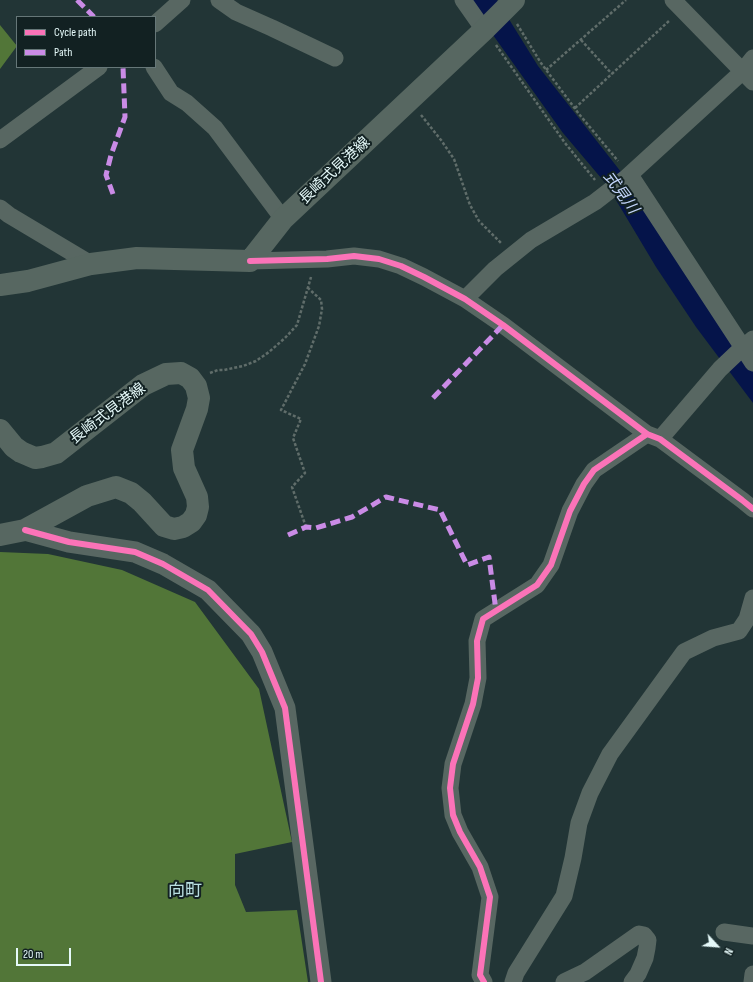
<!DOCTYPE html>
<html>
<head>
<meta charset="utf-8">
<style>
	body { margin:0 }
	#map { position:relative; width:753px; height:982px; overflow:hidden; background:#223536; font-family:"Sofia Sans Condensed",sans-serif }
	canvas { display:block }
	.legend { position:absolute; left:16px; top:16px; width:140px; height:52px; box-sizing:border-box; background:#122122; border:1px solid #667778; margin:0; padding:5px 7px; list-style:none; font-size:12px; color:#e5f9f9 }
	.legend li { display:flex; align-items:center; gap:8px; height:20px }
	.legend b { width:20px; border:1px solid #667778 }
	.north { position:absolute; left:697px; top:926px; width:40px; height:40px; -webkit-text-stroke:3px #122122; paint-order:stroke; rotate:116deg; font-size:11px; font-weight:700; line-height:16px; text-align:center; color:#e5f9f9 }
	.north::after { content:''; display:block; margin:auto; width:14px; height:18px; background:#e5f9f9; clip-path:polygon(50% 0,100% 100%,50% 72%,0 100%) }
	.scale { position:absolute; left:16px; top:948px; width:55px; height:18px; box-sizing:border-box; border:2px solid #e5f9f9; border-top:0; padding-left:5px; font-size:12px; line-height:14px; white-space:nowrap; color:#e5f9f9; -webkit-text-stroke:3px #122122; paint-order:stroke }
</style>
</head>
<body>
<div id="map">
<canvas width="753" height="982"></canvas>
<ul class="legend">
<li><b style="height:5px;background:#fb73b8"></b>Cycle path</li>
<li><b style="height:5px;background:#ca8be6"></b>Path</li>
</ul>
<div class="north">N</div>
<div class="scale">20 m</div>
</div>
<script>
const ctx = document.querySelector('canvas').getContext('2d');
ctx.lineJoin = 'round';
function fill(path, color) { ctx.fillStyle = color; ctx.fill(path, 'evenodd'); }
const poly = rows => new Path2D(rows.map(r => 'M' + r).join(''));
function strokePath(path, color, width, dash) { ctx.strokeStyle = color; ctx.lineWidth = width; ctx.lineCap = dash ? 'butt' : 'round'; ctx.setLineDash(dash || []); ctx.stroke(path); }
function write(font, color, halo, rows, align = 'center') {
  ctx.font = font + ' "Sofia Sans Condensed","Noto Sans JP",sans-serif'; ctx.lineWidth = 4; ctx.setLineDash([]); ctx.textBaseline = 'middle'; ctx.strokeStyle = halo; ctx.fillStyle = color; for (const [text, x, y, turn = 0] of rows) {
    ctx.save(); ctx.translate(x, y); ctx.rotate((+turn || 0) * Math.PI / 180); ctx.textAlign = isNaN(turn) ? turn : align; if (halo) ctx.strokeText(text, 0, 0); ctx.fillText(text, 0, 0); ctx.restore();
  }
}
const forest = poly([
	[0,25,17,46,0,69],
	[0,552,48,554,122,570,195,602,259,689,292,842,235,854,235,885,246,912,297,910,308,982,0,982]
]);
const water = poly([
	[468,0,497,0,538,66,632,186,753,371,753,403,696,327,656,267,607,185,563,133]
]);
const path = poly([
	[517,24,541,63,579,114,618,161],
	[581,40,612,74],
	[496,45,565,143,595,180],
	[546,70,626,0],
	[575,108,670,20],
	[421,115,441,140,454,159,470,205,479,221,501,243],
	[210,373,218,370,224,370,243,366,256,361,269,352,285,338,297,325,311,277],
	[306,527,292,487,305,473,293,438,301,419,281,410,305,364,319,326,322,309,321,300,308,288]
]);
const minor = poly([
	[219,0,236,12,272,28,335,58],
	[463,0,484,30],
	[673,0,753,82],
	[155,24,182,0],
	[154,67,171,93,187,103,215,128,283,219],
	[0,140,99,67],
	[630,175,753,363],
	[0,208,9,215,91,264],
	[250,261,327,259,354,256,379,259,401,266,424,277,465,299,503,325,647,434,660,439,742,500,753,509],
	[465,299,495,269,531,240,595,202,626,178,742,72,753,58],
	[660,439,720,369,740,350,753,339],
	[724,932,753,936],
	[484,982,480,975,490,897,480,867,460,832,453,815,450,788,453,764,473,704,478,678,477,641,483,619,537,585,551,565,570,511,584,484,594,470,647,434],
	[513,982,516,973,564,896,573,858,579,823,590,793,610,754,684,652,713,638,739,631,747,619,753,598],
	[564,982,585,972,639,934,644,935,648,940,647,948,645,958,638,974,632,982],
	[752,982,753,974]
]);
const tertiary = poly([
	[25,530,69,542,135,552,163,564,208,590,251,634,262,652,285,708,321,982]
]);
const secondary = poly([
	[0,285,28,281,91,264,137,258,250,261,283,219,484,30,514,0],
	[0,430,14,447,21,452,35,458,42,457,56,453,143,385,166,374,181,373,190,378,196,386,199,398,197,409,182,450,184,468,197,497,198,507,196,515,191,522,183,527,174,529,164,526,142,502,131,493,116,487,87,496,25,530,0,535]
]);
const quiet = poly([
	[77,0,94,17],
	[113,194,106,175,111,155,125,117,123,67],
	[433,398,503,325],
	[288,535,306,527,316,528,352,517,386,497,440,510,467,565,489,557,496,611]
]);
const cycleway = poly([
	[250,261,327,259,354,256,379,259,401,266,424,277,465,299,503,325,647,434,660,439,742,500,753,509],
	[25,530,69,542,135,552,163,564,208,590,251,634,262,652,285,708,321,982],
	[484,982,480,975,490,897,480,867,460,832,453,815,450,788,453,764,473,704,478,678,477,641,483,619,537,585,551,565,570,511,584,484,594,470,647,434]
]);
const streetNames = [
	["長崎式見港線",335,171,-43],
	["長崎式見港線",108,414,-37]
];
const waterNames = [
	["式見川",620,193,54]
];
const quarterNames = [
	["向町",185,892]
];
fill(forest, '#527638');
fill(water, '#05144a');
strokePath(path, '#606d6a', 2.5, [3, 2]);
strokePath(minor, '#586762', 17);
strokePath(tertiary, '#586762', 21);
strokePath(secondary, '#576761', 22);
strokePath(quiet, '#ca8be6', 5, [10, 5]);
strokePath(cycleway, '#fb73b8', 6);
write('15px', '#e5f9f9', '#122122', streetNames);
write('italic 16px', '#c3d5fb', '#122122', waterNames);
write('17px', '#b9e0e1', '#122122', quarterNames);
</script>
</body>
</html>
